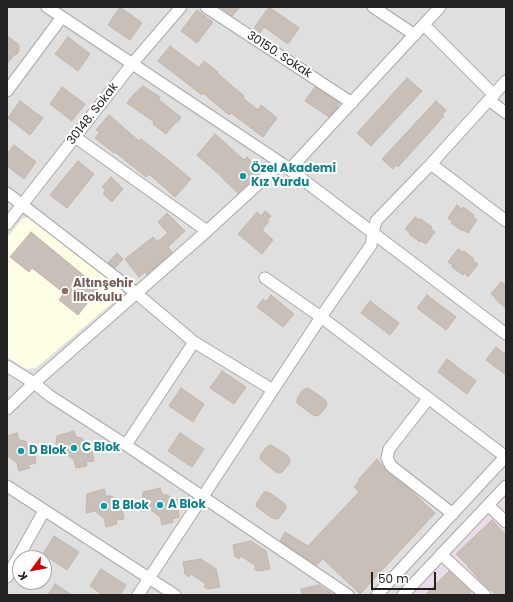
<!DOCTYPE html>
<html>
<head>
<meta charset="utf-8">
<style>
	body { margin:0 }
	#map { position:relative; width:513px; height:602px; overflow:hidden; background:#f2efe9; font-family:Poppins,sans-serif }
	canvas { display:block }
	.frame { position:absolute; inset:0; border:8px solid #222; pointer-events:none }
	.north { position:absolute; left:12px; top:550px; width:40px; height:40px; box-sizing:border-box; background:#fff; border:1px solid #a7a7a7; border-radius:50%; rotate:238deg; font-size:11px; font-weight:700; line-height:16px; text-align:center; color:#222 }
	.north::after { content:''; display:block; margin:auto; width:14px; height:18px; background:#d40000; clip-path:polygon(50% 0,100% 100%,50% 72%,0 100%) }
	.scale { position:absolute; left:371px; top:572px; width:65px; height:18px; box-sizing:border-box; border:2px solid #222; border-top:0; padding-left:5px; font-size:12px; line-height:14px; white-space:nowrap; color:#222; -webkit-text-stroke:3px #fff; paint-order:stroke }
</style>
</head>
<body>
<div id="map">
<canvas width="513" height="602"></canvas>
<div class="frame"></div>
<div class="north">K</div>
<div class="scale">50 m</div>
</div>
<script>
const ctx = document.querySelector('canvas').getContext('2d');
ctx.lineJoin = 'round';
function fill(path, color) { ctx.fillStyle = color; ctx.fill(path, 'evenodd'); }
const poly = rows => new Path2D(rows.map(r => 'M' + r).join(''));
function strokePath(path, color, width, dash) { ctx.strokeStyle = color; ctx.lineWidth = width; ctx.lineCap = dash ? 'butt' : 'round'; ctx.setLineDash(dash || []); ctx.stroke(path); }
function write(font, color, halo, rows, align = 'center') {
  ctx.font = font + ' Poppins,sans-serif'; ctx.lineWidth = 4; ctx.setLineDash([]); ctx.textBaseline = 'middle'; ctx.strokeStyle = halo; ctx.fillStyle = color; for (const [text, x, y, turn = 0] of rows) {
    ctx.save(); ctx.translate(x, y); ctx.rotate((+turn || 0) * Math.PI / 180); ctx.textAlign = isNaN(turn) ? turn : align; if (halo) ctx.strokeText(text, 0, 0); ctx.fillText(text, 0, 0); ctx.restore();
  }
}
const residential = poly([
	[7,7,506,7,506,498,412,595,7,595],
	[20,558,44,558,44,582,20,582]
]);
const industrial = poly([
	[506,480,506,595,395,595]
]);
const education = poly([
	[29,217,122,288,123,294,36,368,26,369,7,357,7,238,22,219]
]);
const building = poly([
	[120,7,142,23,130,40,108,25,120,7],
	[220,7,240,7,232,16,220,7],
	[269,7,299,28,288,44,264,27,260,33,254,28,269,7],
	[197,10,213,22,197,43,181,31,197,10],
	[7,36,18,44,19,47,19,51,17,54,14,55,7,64,7,36],
	[68,37,90,54,78,71,55,54,68,37],
	[170,46,199,68,204,61,218,72,217,73,244,96,243,98,258,110,261,105,277,118,263,137,231,113,229,115,203,93,202,95,158,61,170,46],
	[407,78,422,91,371,146,357,133,407,78],
	[143,86,160,97,159,100,181,117,177,123,176,122,166,134,153,124,154,122,127,103,134,94,143,86],
	[62,87,85,104,72,121,50,104,62,87],
	[315,87,340,103,337,106,338,107,329,117,305,101,315,87],
	[20,101,43,118,30,135,8,118,20,101],
	[436,101,446,110,442,115,444,116,398,167,396,165,393,169,382,159,436,101],
	[109,115,139,141,141,139,172,163,191,179,175,197,149,174,146,177,115,152,114,153,95,138,100,132,96,130,109,115],
	[215,134,244,160,247,157,261,172,238,193,223,179,223,178,197,155,215,134],
	[14,145,36,162,24,179,7,166,7,154,14,145],
	[78,161,94,174,67,208,50,195,78,161],
	[111,177,123,189,112,202,103,194,106,190,102,187,111,177],
	[457,205,462,209,463,207,474,215,473,217,477,220,468,233,463,230,462,231,451,223,452,222,448,218,457,205],
	[265,211,271,216,267,220,269,221,262,230,273,240,262,254,238,234,257,212,261,216,265,211],
	[167,213,185,231,168,247,172,252,147,275,145,272,139,277,125,259,153,237,157,242,168,233,158,222,167,213],
	[415,217,420,220,421,219,432,227,430,228,435,232,426,244,421,241,420,242,409,234,410,233,405,229,415,217],
	[31,232,99,288,78,315,59,300,64,293,32,268,29,272,10,257,31,232],
	[458,249,463,252,464,251,474,259,473,261,478,264,468,277,464,273,463,275,452,267,453,265,448,262,458,249],
	[117,253,123,259,115,268,108,263,117,253],
	[501,282,506,285,506,308,495,299,496,298,491,294,501,282],
	[271,295,294,314,283,327,257,307,263,299,266,302,271,295],
	[427,295,456,317,446,330,417,308,427,295],
	[370,301,399,323,390,335,361,313,370,301],
	[496,347,506,355,506,375,486,360,496,347],
	[447,359,476,381,467,394,438,372,447,359],
	[222,371,246,387,234,404,210,388,222,371],
	[181,388,204,404,193,422,169,406,181,388],
	[308,388,324,399,326,401,327,404,326,407,319,415,316,416,313,415,297,403,297,400,298,397,302,391,305,389,308,388],
	[74,431,76,437,82,438,87,444,91,443,94,461,86,462,87,466,76,468,74,460,65,453,55,454,57,436,74,431],
	[17,433,19,440,25,441,29,446,34,445,36,463,28,465,30,468,19,471,17,463,7,455,7,436,17,433],
	[180,433,204,449,192,467,168,451,180,433],
	[271,445,287,455,289,458,290,461,289,464,282,472,279,473,276,472,261,460,260,457,261,454,266,448,268,446,271,445],
	[377,459,382,465,387,472,407,487,435,513,360,594,323,559,316,565,280,541,285,532,308,546,359,492,354,487,359,481,358,480,377,459],
	[160,488,162,494,168,495,172,500,177,499,179,517,172,519,173,522,162,525,160,517,151,510,141,511,143,492,160,488],
	[104,489,106,496,112,496,117,502,121,501,124,519,116,520,117,524,106,527,104,518,95,511,86,513,87,494,104,489],
	[264,492,267,492,270,493,285,504,286,507,285,510,278,519,275,519,272,518,257,507,256,504,264,492],
	[492,520,506,535,506,595,496,595,490,589,489,590,468,567,468,566,456,554,492,520],
	[54,536,79,552,67,570,43,554,54,536],
	[251,541,266,551,270,569,258,571,254,569,256,566,241,556,239,559,235,556,233,545,251,541],
	[201,559,216,569,220,587,208,589,204,587,206,584,191,574,189,577,185,574,183,562,201,559],
	[101,569,126,585,120,595,103,595,90,586,101,569],
	[449,571,471,592,469,595,425,595,449,571],
	[55,584,72,595,48,595,55,584],
	[319,585,334,595,302,595,301,589,319,585]
]);
const minor = poly([
	[47,7,281,163,506,334],
	[206,7,352,103],
	[373,7,415,35],
	[424,25,494,95],
	[7,91,62,17],
	[489,100,506,113],
	[75,137,207,231],
	[431,164,506,221],
	[290,169,440,7],
	[7,193,136,293,194,342,273,390],
	[7,224,132,64,181,7],
	[265,278,321,317,506,457],
	[7,366,34,383,50,396,126,445,348,595],
	[428,399,389,449,387,458,391,466,453,514],
	[7,409,34,383,207,231,281,163],
	[126,445,194,342],
	[7,486,175,595],
	[488,505,506,522],
	[441,554,485,595],
	[7,577,44,511],
	[138,595,321,317,371,245,373,233,376,221,431,164,506,81],
	[377,595,506,456],
	[403,595,506,486]
]);
const markers = [
	[243,176,4,"#0f9aa8"],
	[65,291,4,"#8d6e63"],
	[74,448,4,"#0f9aa8"],
	[21,451,4,"#0f9aa8"],
	[160,505,4,"#0f9aa8"],
	[104,506,4,"#0f9aa8"]
];
const streetNames = [
	["30150. Sokak",279,55,33],
	["30148. Sokak",93,114,-52]
];
const cultureNames = [
	["Özel Akademi",251,169],
	["Kız Yurdu",251,183],
	["C Blok",82,448],
	["D Blok",29,451],
	["A Blok",168,505],
	["B Blok",112,506]
];
const educationNames = [
	["Altınşehir",73,284],
	["İlkokulu",73,298]
];
fill(residential, '#e0dfdf');
fill(industrial, '#ebdbe8');
fill(education, '#ffffe5');
fill(building, '#c7bfb8');
strokePath(building, '#c4b6ab', 1);
strokePath(minor, '#a9a9a9', 13);
strokePath(minor, '#fff', 11);
for (const [x, y, r, color] of markers) { const dot = new Path2D(); dot.arc(x, y, r, 0, 2 * Math.PI); ctx.fillStyle = color; ctx.fill(dot); strokePath(dot, '#fff', 1.5); }
write('12px', '#222', '#fff', streetNames);
write('bold 12px', '#0d838f', '#fff', cultureNames, 'left');
write('bold 12px', '#785e54', '#fff', educationNames, 'left');
</script>
</body>
</html>
